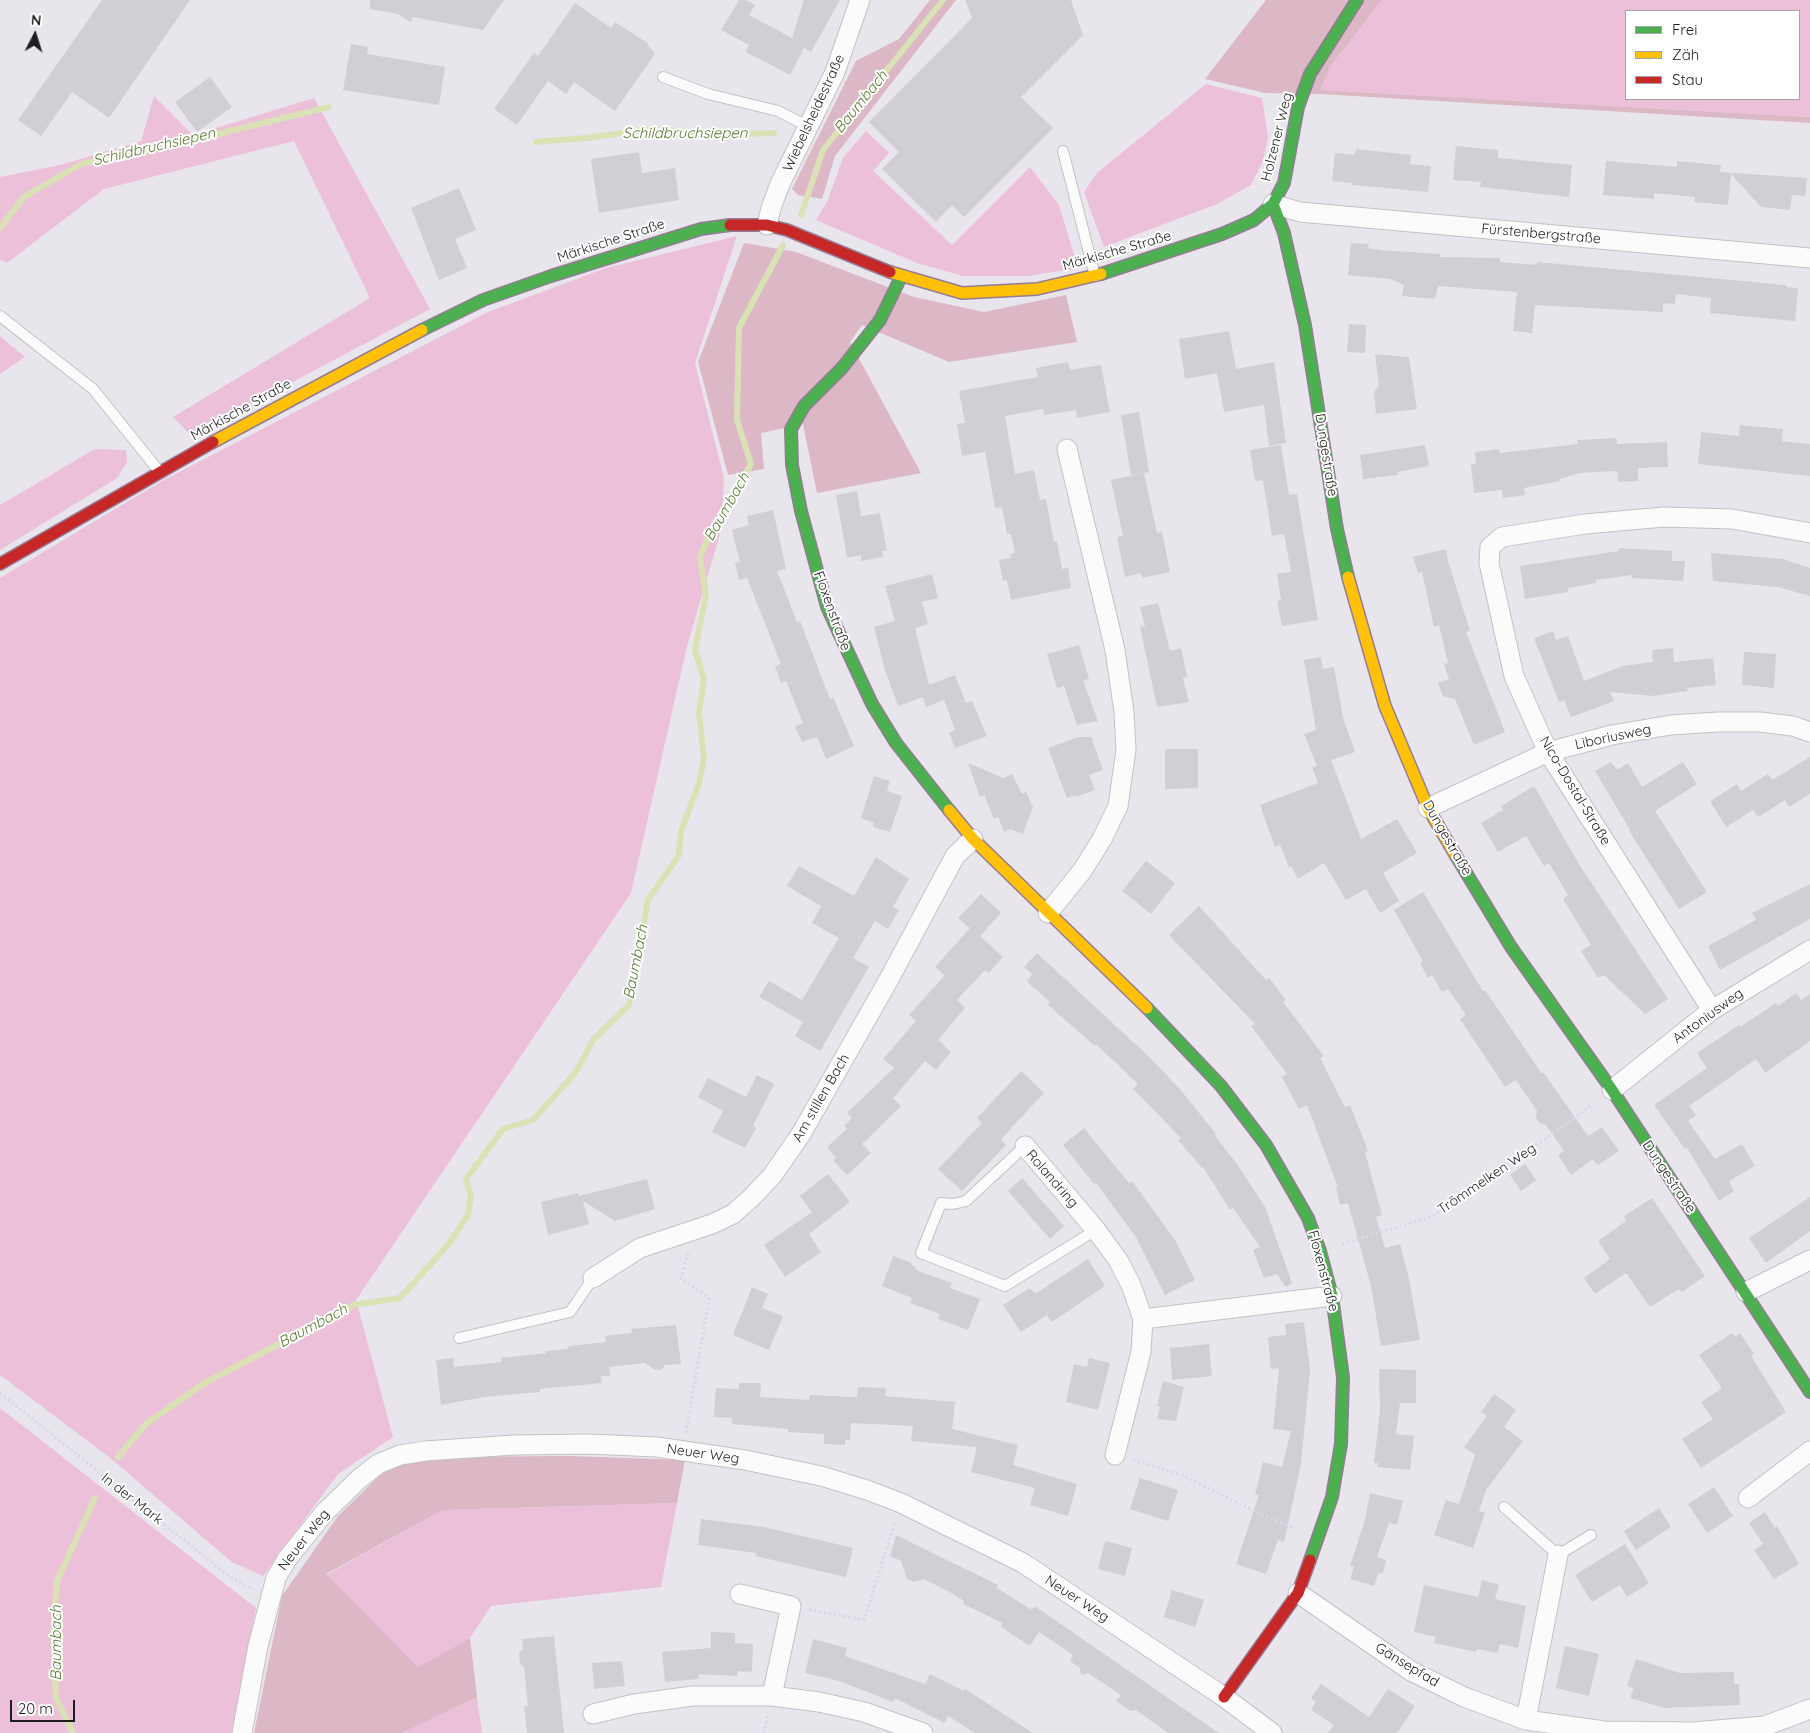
<!DOCTYPE html>
<html>
<head>
<meta charset="utf-8">
<style>
	body { margin:0 }
	#map { position:relative; width:1810px; height:1733px; overflow:hidden; background:#e9e5ec; font-family:Quicksand,sans-serif }
	canvas { display:block }
	.legend { position:absolute; left:1625px; top:10px; width:175px; height:90px; box-sizing:border-box; background:#fff; border:1px solid #a5a5a5; margin:0; padding:6px 9px; list-style:none; font-size:15px; color:#1d1d1d }
	.legend li { display:flex; align-items:center; gap:10px; height:25px }
	.legend b { width:25px; border:1px solid #a5a5a5 }
	.north { position:absolute; left:10px; top:10px; width:50px; height:50px; -webkit-text-stroke:4px #fff; paint-order:stroke; rotate:5deg; font-size:14px; font-weight:700; line-height:20px; text-align:center; color:#1d1d1d }
	.north::after { content:''; display:block; margin:auto; width:18px; height:22px; background:#1d1d1d; clip-path:polygon(50% 0,100% 100%,50% 72%,0 100%) }
	.scale { position:absolute; left:10px; top:1700px; width:65px; height:22px; box-sizing:border-box; border:2px solid #1d1d1d; border-top:0; padding-left:6px; font-size:15px; line-height:18px; white-space:nowrap; color:#1d1d1d; -webkit-text-stroke:4px #fff; paint-order:stroke }
</style>
</head>
<body>
<div id="map">
<canvas width="1810" height="1733"></canvas>
<ul class="legend">
<li><b style="height:6px;background:#4caf50"></b>Frei</li>
<li><b style="height:6px;background:#ffc107"></b>Zäh</li>
<li><b style="height:6px;background:#c62828"></b>Stau</li>
</ul>
<div class="north">N</div>
<div class="scale">20 m</div>
</div>
<script>
const ctx = document.querySelector('canvas').getContext('2d');
ctx.lineJoin = 'round';
function fill(path, color) { ctx.fillStyle = color; ctx.fill(path, 'evenodd'); }
const poly = rows => new Path2D(rows.map(r => 'M' + r).join(''));
function strokePath(path, color, width, dash) { ctx.strokeStyle = color; ctx.lineWidth = width; ctx.lineCap = dash ? 'butt' : 'round'; ctx.setLineDash(dash || []); ctx.stroke(path); }
function write(font, color, halo, rows, align = 'center') {
  ctx.font = font + ' Quicksand,sans-serif'; ctx.lineWidth = 4; ctx.setLineDash([]); ctx.textBaseline = 'middle'; ctx.strokeStyle = halo; ctx.fillStyle = color; for (const [text, x, y, turn = 0] of rows) {
    ctx.save(); ctx.translate(x, y); ctx.rotate((+turn || 0) * Math.PI / 180); ctx.textAlign = isNaN(turn) ? turn : align; if (halo) ctx.strokeText(text, 0, 0); ctx.fillText(text, 0, 0); ctx.restore();
  }
}
const grass = poly([
	[1382,0,1810,0,1810,117,1319,90,1330,67],
	[1626,11,1799,11,1799,99,1626,99],
	[1206,84,1262,98,1268,138,1263,161,1251,185,1217,204,1104,247,1084,192,1097,173],
	[154,96,193,135,314,98,430,309,191,436,173,417,370,298,294,141,104,189,7,263,0,260,0,177,60,165,141,141],
	[866,131,889,153,873,171,952,245,1030,167,1059,205,1078,268,1028,276,963,276,917,263,816,220,828,200,843,158],
	[737,236,695,363,724,478,722,527,687,646,631,893,356,1300,393,1437,338,1474,263,1576,232,1562,109,1457,0,1375,0,578,162,481,488,312,606,268],
	[0,336,25,357,0,374],
	[95,449,126,450,127,462,117,478,0,550,0,505],
	[0,1408,256,1608,231,1733,0,1733],
	[677,1503,661,1587,491,1606,470,1638,418,1667,326,1575,443,1510],
	[477,1697,482,1733,402,1733]
]);
const forest = poly([
	[930,0,956,0,835,156,822,199,798,195,792,189,856,61,899,39],
	[1266,0,1382,0,1330,67,1320,90,1810,117,1810,123,1320,94,1265,93,1205,79],
	[744,243,796,252,914,297,984,312,1066,295,1077,342,949,362,862,325,850,342,921,473,817,493,803,424,761,433,764,469,728,475,698,362],
	[570,1456,685,1460,677,1503,443,1510,326,1574,418,1667,470,1638,477,1697,402,1733,254,1733,282,1596,338,1516,378,1477,409,1457]
]);
const stream = poly([
	[536,142,587,138,642,130,737,134,774,133],
	[801,215,823,150,943,0],
	[0,228,24,197,81,164,177,144,329,107],
	[118,1457,146,1424,203,1384,353,1305,400,1298,448,1245,468,1215,471,1196,466,1179,503,1129,533,1120,576,1072,593,1040,629,1005,648,900,679,855,681,831,699,783,704,759,699,713,704,679,695,650,706,595,700,558,707,540,751,464,737,420,739,328,783,245],
	[73,1733,56,1698,53,1634,57,1581,95,1498]
]);
const building = poly([
	[102,0,190,0,109,118,72,92,41,136,18,120],
	[370,0,504,0,483,30,413,17,410,22,398,14,370,9],
	[739,0,746,0,755,5,749,15,792,38,804,0,840,0,811,52,804,48,790,75,746,52,749,45,721,30],
	[965,0,1071,0,1083,35,1021,97,1053,128,964,217,952,205,936,222,882,169,899,152,869,122,972,18],
	[575,3,611,28,615,22,646,42,655,54,615,111,574,82,566,94,548,81,517,125,494,109,534,53,538,56],
	[351,44,368,47,367,54,445,67,439,105,343,90],
	[210,77,232,107,197,132,175,102],
	[1456,146,1498,150,1498,158,1572,165,1569,197,1480,187,1481,182,1453,180],
	[1356,149,1411,155,1410,164,1431,166,1428,192,1352,185,1352,183,1332,181,1335,153,1355,155],
	[639,152,642,173,675,168,679,200,599,213,591,159],
	[1606,161,1677,167,1677,161,1721,165,1720,172,1807,178,1805,196,1792,195,1790,210,1761,207,1731,174,1728,205,1694,202,1695,197,1654,193,1654,199,1603,195],
	[459,188,476,230,455,239,467,268,439,280,411,208],
	[1351,243,1369,244,1368,248,1380,250,1440,254,1440,257,1500,258,1500,262,1537,265,1537,262,1786,285,1786,287,1798,288,1795,321,1710,313,1711,298,1676,294,1675,304,1663,303,1663,312,1535,305,1532,333,1513,331,1517,292,1438,286,1435,299,1402,296,1404,285,1390,279,1348,275],
	[1349,324,1366,325,1365,353,1347,352],
	[1229,331,1236,369,1274,362,1286,443,1269,446,1264,405,1224,412,1217,373,1185,379,1179,339],
	[1375,354,1409,357,1417,409,1376,414,1374,392,1379,385],
	[1068,362,1070,370,1101,365,1110,412,1077,418,1076,410,1044,415,1043,409,1005,416,1015,474,1034,470,1040,500,1046,499,1054,542,1057,541,1062,569,1068,568,1071,588,1011,600,1007,580,1003,581,999,560,1011,558,1010,554,1015,553,1011,534,1007,534,1002,507,995,508,985,452,962,456,957,424,965,423,959,391,1038,377,1036,368],
	[1139,412,1149,472,1131,475,1121,415],
	[1740,425,1783,429,1782,441,1810,444,1810,476,1698,464,1701,432,1739,436],
	[1616,438,1617,444,1667,442,1668,467,1638,468,1638,481,1618,482,1617,471,1579,473,1560,479,1560,481,1524,488,1525,495,1503,498,1502,490,1474,493,1471,464,1476,464,1475,452,1499,449,1500,453,1578,444,1577,440],
	[1281,445,1289,495,1297,494,1318,620,1282,626,1277,601,1281,600,1277,574,1291,572,1284,534,1272,536,1263,480,1255,481,1250,450],
	[1425,445,1429,466,1397,472,1398,475,1363,479,1360,455],
	[1144,473,1157,533,1162,532,1170,572,1142,578,1141,573,1125,577,1117,537,1123,536,1111,480],
	[857,491,861,516,880,513,887,551,882,551,883,557,861,561,861,555,847,558,836,495],
	[773,510,786,569,777,571,797,622,800,621,830,699,833,697,854,746,826,759,817,737,802,742,795,726,803,723,786,681,781,683,775,666,781,664,747,578,739,580,735,563,740,562,732,530,749,525,747,516],
	[1619,548,1672,551,1672,561,1685,561,1683,581,1632,578,1632,575,1596,580,1596,583,1568,588,1568,592,1525,599,1520,566,1619,551],
	[1446,549,1448,561,1470,631,1466,632,1505,732,1474,745,1455,699,1443,696,1438,683,1449,679,1444,664,1448,663,1439,625,1434,627,1422,572,1418,573,1413,557],
	[1711,553,1783,559,1810,568,1810,596,1778,587,1713,581],
	[932,574,938,598,922,602,928,624,915,628,929,685,955,675,966,703,972,701,987,736,955,748,949,733,955,730,944,700,926,707,923,697,898,706,885,670,874,627,895,621,885,586],
	[1158,603,1170,651,1181,648,1187,676,1183,678,1189,702,1157,707,1140,627,1145,626,1140,607],
	[1553,631,1556,640,1568,636,1584,681,1623,666,1653,662,1652,650,1673,648,1674,662,1713,658,1716,685,1687,688,1688,691,1653,696,1610,692,1614,701,1571,717,1564,700,1559,702,1534,638],
	[1079,645,1089,679,1083,680,1098,721,1077,725,1064,686,1057,688,1047,654],
	[1744,652,1776,654,1774,688,1742,685],
	[1321,657,1323,669,1334,667,1343,718,1355,752,1331,760,1361,839,1397,819,1417,853,1383,873,1399,901,1380,913,1366,889,1346,900,1324,863,1298,879,1291,866,1289,867,1280,845,1275,847,1260,805,1318,783,1312,767,1317,766,1304,734,1316,730,1304,660],
	[1078,737,1091,737,1103,770,1089,775,1095,790,1076,797,1075,795,1067,798,1048,748],
	[1165,749,1198,749,1198,788,1165,789],
	[1810,757,1810,794,1789,807,1785,800,1758,817,1753,810,1726,827,1710,801,1737,784,1741,791,1768,774,1772,780],
	[1611,762,1617,770,1628,763,1642,787,1683,762,1697,784,1655,811,1707,892,1679,909,1629,831,1630,830,1595,771],
	[968,763,1003,778,1012,774,1022,794,1026,792,1033,807,1023,834,1010,829,1004,832,998,817,994,819,984,795,980,797],
	[874,776,890,781,887,791,902,796,890,832,873,827,874,823,861,818],
	[1534,786,1579,864,1668,999,1645,1014,1604,975,1598,978,1581,951,1591,945,1563,899,1568,895,1549,863,1544,866,1526,836,1498,852,1481,823,1503,810,1501,806],
	[876,857,909,879,893,907,899,910,888,929,875,921,853,958,869,967,820,1051,795,1036,803,1022,759,997,769,981,802,1000,839,938,812,923,821,906,787,886,799,866,854,896],
	[1146,861,1175,883,1151,914,1122,891],
	[1810,884,1810,919,1720,970,1708,946,1756,920,1752,913],
	[1423,892,1483,991,1485,990,1542,1074,1544,1073,1588,1136,1602,1127,1619,1151,1598,1165,1593,1159,1571,1175,1558,1155,1564,1151,1546,1125,1540,1123,1536,1118,1537,1111,1516,1080,1505,1087,1460,1019,1466,1015,1448,989,1442,992,1432,975,1428,978,1420,963,1423,961,1394,910],
	[981,894,1001,913,980,936,1003,957,989,973,985,970,957,1000,965,1008,938,1040,951,1052,936,1070,925,1061,893,1098,901,1106,862,1144,871,1153,847,1175,833,1160,836,1158,827,1147,847,1129,844,1126,852,1118,847,1113,894,1068,883,1059,916,1021,909,1015,945,975,935,967,970,928,958,918],
	[1199,906,1266,980,1269,978,1286,1000,1283,1002,1324,1056,1320,1058,1345,1107,1350,1105,1368,1151,1365,1152,1382,1215,1376,1217,1385,1248,1400,1244,1409,1279,1420,1340,1381,1346,1371,1286,1348,1203,1340,1205,1336,1187,1338,1187,1307,1105,1299,1109,1282,1077,1287,1074,1251,1026,1255,1024,1169,935],
	[1037,953,1144,1052,1180,1089,1216,1134,1215,1136,1237,1164,1265,1207,1292,1283,1286,1287,1277,1274,1264,1278,1253,1250,1260,1247,1233,1208,1230,1210,1203,1167,1202,1168,1178,1140,1181,1138,1133,1089,1138,1084,1096,1044,1095,1046,1048,1005,1050,1002,1027,982,1032,974,1024,967],
	[1796,993,1801,1000,1810,994,1810,1041,1765,1073,1756,1059,1689,1106,1696,1115,1688,1121,1715,1159,1742,1144,1755,1166,1729,1181,1734,1191,1719,1201,1687,1148,1685,1149,1654,1105,1707,1068,1697,1053,1739,1025,1740,1027,1776,1003,1778,1006],
	[1021,1071,1044,1093,1001,1139,1006,1145,962,1191,938,1169,982,1123,977,1118],
	[757,1075,774,1084,753,1126,756,1128,745,1148,712,1132,723,1111,698,1097,708,1078,746,1097],
	[1084,1128,1129,1183,1132,1181,1175,1240,1195,1280,1165,1295,1136,1237,1096,1183,1094,1184,1063,1145],
	[1525,1164,1536,1180,1521,1191,1510,1175],
	[828,1174,850,1202,809,1234,821,1252,785,1277,764,1245,812,1212,800,1196],
	[1022,1178,1064,1226,1050,1239,1008,1191],
	[647,1179,655,1209,615,1221,583,1201,589,1224,548,1235,541,1202,578,1193,579,1196],
	[1810,1197,1810,1231,1766,1263,1749,1238],
	[1652,1198,1705,1276,1682,1292,1679,1289,1650,1307,1626,1273,1595,1294,1584,1278,1610,1259,1598,1241,1626,1221,1624,1217,1627,1214],
	[893,1256,910,1262,918,1271,952,1283,950,1288,980,1299,968,1330,938,1319,940,1314,910,1303,912,1298,882,1286],
	[1088,1259,1105,1286,1052,1322,1047,1315,1021,1332,1003,1305,1030,1288,1035,1294],
	[752,1287,768,1294,762,1308,783,1316,769,1350,733,1335],
	[1304,1322,1310,1370,1301,1464,1284,1542,1278,1540,1266,1574,1236,1564,1259,1495,1255,1495,1263,1462,1282,1467,1291,1431,1273,1429,1279,1368,1271,1369,1268,1337,1286,1335,1285,1324],
	[676,1325,681,1364,665,1365,661,1370,655,1370,645,1363,609,1367,610,1376,601,1376,602,1383,540,1389,540,1392,484,1397,441,1405,436,1360,453,1358,454,1367,501,1362,501,1358,546,1353,546,1351,567,1349,569,1346,606,1342,605,1336,632,1333,631,1329],
	[1732,1333,1735,1337,1740,1333,1754,1354,1751,1356,1786,1412,1701,1468,1682,1439,1713,1419,1701,1402,1722,1388,1699,1355],
	[1209,1344,1212,1376,1172,1380,1170,1348],
	[1089,1358,1110,1363,1098,1410,1066,1402,1074,1364,1087,1367],
	[1379,1369,1416,1370,1416,1403,1400,1403,1396,1434,1414,1436,1410,1470,1377,1467,1378,1463,1374,1463,1380,1411],
	[1163,1381,1184,1387,1176,1421,1157,1419,1160,1407,1157,1406],
	[739,1383,761,1383,760,1397,809,1400,810,1395,857,1397,858,1387,886,1388,885,1396,955,1402,952,1429,1018,1445,1013,1465,1077,1484,1068,1516,1030,1505,1035,1488,971,1472,977,1447,911,1441,913,1426,851,1423,850,1440,845,1440,845,1445,824,1444,824,1434,788,1432,788,1429,732,1424,732,1418,714,1417,716,1388,739,1389],
	[1494,1394,1516,1410,1504,1427,1523,1441,1486,1490,1479,1511,1485,1513,1473,1548,1434,1535,1446,1500,1459,1504,1475,1455,1464,1447,1487,1416,1481,1412],
	[1140,1478,1178,1490,1168,1521,1130,1509],
	[1714,1487,1733,1516,1707,1533,1688,1504],
	[1370,1493,1403,1501,1397,1525,1389,1523,1377,1557,1386,1560,1383,1573,1378,1574,1374,1586,1350,1579,1354,1567,1350,1566,1365,1520],
	[1659,1508,1671,1527,1636,1550,1624,1531],
	[1765,1512,1775,1528,1777,1526,1799,1564,1774,1579,1754,1550,1763,1544,1749,1523],
	[701,1519,764,1527,853,1548,846,1577,755,1556,756,1553,698,1545],
	[896,1535,998,1585,997,1588,1030,1609,1036,1607,1219,1733,1168,1733,1136,1710,1130,1711,1116,1701,1121,1695,1088,1673,1081,1675,1080,1668,1070,1661,1073,1655,1039,1632,1030,1646,1001,1627,1003,1623,963,1604,964,1601,955,1595,924,1579,914,1582,907,1579,901,1561,890,1556],
	[1105,1541,1132,1548,1125,1576,1098,1569],
	[1625,1544,1649,1583,1627,1597,1620,1585,1592,1602,1575,1575],
	[1482,1580,1499,1585,1495,1599,1526,1606,1518,1648,1500,1644,1498,1653,1477,1649,1476,1652,1434,1643,1436,1637,1414,1632,1424,1585,1478,1597],
	[1172,1590,1204,1600,1195,1627,1164,1617],
	[711,1632,735,1633,735,1643,753,1644,752,1672,738,1671,737,1676,698,1674,699,1679,665,1682,662,1652,711,1648],
	[554,1636,564,1733,527,1733,524,1706,528,1706,524,1667,520,1664,519,1653,523,1649,522,1639],
	[813,1639,847,1648,845,1656,925,1684,930,1674,964,1691,965,1689,1033,1733,975,1733,948,1716,945,1723,895,1698,893,1702,839,1681,805,1673],
	[1565,1646,1599,1654,1589,1696,1556,1688],
	[1636,1659,1680,1673,1734,1672,1734,1684,1739,1684,1740,1705,1665,1708,1630,1698,1634,1688,1627,1686],
	[622,1661,625,1686,594,1689,592,1663],
	[1321,1684,1369,1717,1388,1689,1415,1706,1397,1733,1328,1733,1334,1725,1311,1710,1316,1702,1311,1698]
]);
const path = poly([
	[1342,1244,1433,1216,1551,1135,1593,1104],
	[0,1393,230,1577,253,1589],
	[686,1433,709,1298,681,1278,688,1253],
	[1133,1460,1182,1475,1260,1514,1295,1528],
	[809,1609,864,1620,895,1522],
	[764,1733,768,1714]
]);
const lane = poly([
	[663,77,708,94,778,111,809,127],
	[1063,151,1095,276],
	[0,316,93,389,159,471],
	[1025,1146,966,1201,953,1204,941,1203,921,1253,1005,1286,1096,1230],
	[459,1338,570,1312,593,1278],
	[1504,1507,1558,1555,1591,1535]
]);
const street = poly([
	[1273,204,1300,212,1810,258],
	[767,225,771,208,780,184,835,72,860,0],
	[1428,808,1548,752,1612,735,1671,725,1718,722,1760,722,1793,726,1810,732],
	[1048,913,1082,871,1102,839,1118,806,1126,750,1124,712,1115,650,1067,449],
	[1712,1010,1548,752,1514,676,1489,563,1490,547,1502,537,1585,524,1664,517,1732,519,1810,533],
	[1612,1090,1712,1010,1810,950],
	[1025,1146,1096,1230,1118,1260,1131,1285,1143,1319,1141,1352,1115,1455],
	[593,1278,640,1248,712,1224,733,1214,751,1198,772,1176,801,1134,888,981,955,856,973,839],
	[1746,1292,1810,1260],
	[1143,1319,1332,1296],
	[1748,1498,1810,1451],
	[1298,1593,1411,1671,1464,1697,1526,1720,1604,1731,1693,1732,1765,1726,1810,1709],
	[740,1594,791,1606,772,1696],
	[593,1714,634,1704,693,1696,772,1696,819,1702,864,1712,923,1733],
	[1526,1720,1558,1555],
	[242,1733,258,1646,276,1578,287,1559,325,1512,359,1479,378,1464,400,1455,425,1451,514,1445,589,1444,657,1447,745,1460,821,1476,867,1490,901,1503,1023,1563,1224,1697,1272,1733]
]);
const fast = poly([
	[1273,204,1284,233,1305,325,1337,529,1348,577],
	[1101,274,1222,234,1254,220,1273,204,1284,183,1298,107,1310,74,1357,0],
	[901,277,880,320,842,368,804,406,791,429,792,465,801,511,827,607,872,704,896,743,949,810],
	[422,330,483,300,551,276,701,229,730,225],
	[1456,856,1511,947,1612,1090,1810,1392],
	[1147,1008,1221,1086,1266,1145,1308,1218,1320,1251,1332,1296,1343,1377,1341,1444,1332,1497,1310,1560]
]);
const slow = poly([
	[890,272,962,293,1037,289,1101,274],
	[213,442,422,330],
	[1348,577,1385,706,1428,808,1456,856],
	[949,810,973,839,1147,1008]
]);
const jam = poly([
	[730,225,767,225,787,230,890,272],
	[0,564,213,442],
	[1224,1697,1298,1593,1310,1560]
]);
const streetNames = [
	["Wiebelsheidestraße",814,113,-65],
	["Holzener Weg",1277,137,-76],
	["Fürstenbergstraße",1541,234,5],
	["Märkische Straße",611,241,-18],
	["Märkische Straße",1117,251,-16],
	["Märkische Straße",241,410,-29],
	["Dungestraße",1326,455,81],
	["Floxenstraße",832,611,70],
	["Liboriusweg",1613,737,-12],
	["Nico-Dostal-Straße",1575,791,59],
	["Dungestraße",1447,838,60],
	["Antoniusweg",1708,1016,-36],
	["Am stillen Bach",821,1098,-60],
	["Dungestraße",1669,1177,56],
	["Rolandring",1052,1179,49],
	["Trömmelken Weg",1487,1179,-34],
	["Floxenstraße",1323,1271,75],
	["Neuer Weg",703,1454,8],
	["In der Mark",132,1499,38],
	["Neuer Weg",304,1540,-52],
	["Neuer Weg",1077,1599,33],
	["Gänsepfad",1407,1665,31]
];
const waterNames = [
	["Baumbach",861,102,-51],
	["Schildbruchsiepen",685,133],
	["Schildbruchsiepen",154,147,-13],
	["Baumbach",727,507,-60],
	["Baumbach",636,962,-79],
	["Baumbach",313,1326,-28],
	["Baumbach",56,1643,-90]
];
fill(grass, '#ecc0d9');
fill(forest, '#dcb7c6');
strokePath(stream, '#dae2b5', 6);
fill(building, '#d1ced4');
strokePath(lane, '#c3c1c4', 12);
strokePath(street, '#c3c1c4', 21);
strokePath(fast, '#957c95', 14);
strokePath(slow, '#957c95', 14);
strokePath(jam, '#957c95', 14);
strokePath(path, '#dad7eb', 3, [2.5, 2.5]);
strokePath(lane, '#fcfbfc', 10);
strokePath(street, '#fcfbfc', 19);
strokePath(fast, '#4caf50', 11);
strokePath(slow, '#ffc107', 11);
strokePath(jam, '#c62828', 11);
write('14px', '#1d1d1d', '#fff', streetNames);
write('italic 15px', '#587b30', '#fff', waterNames);
</script>
</body>
</html>
